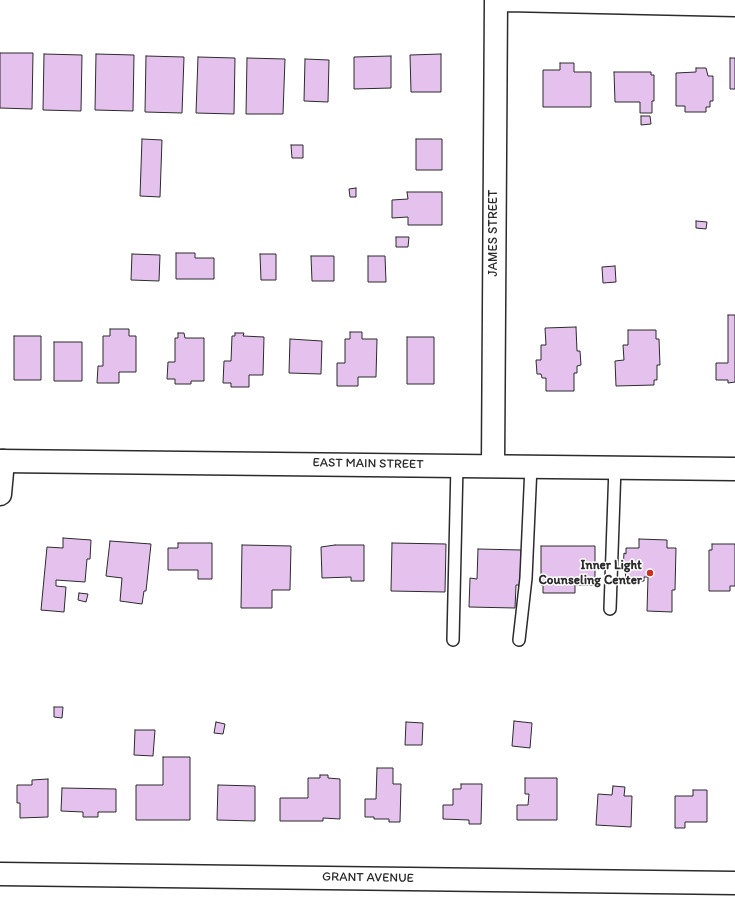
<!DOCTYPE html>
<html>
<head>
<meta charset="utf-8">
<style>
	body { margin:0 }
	canvas { display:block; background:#fff }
</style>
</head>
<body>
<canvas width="735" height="918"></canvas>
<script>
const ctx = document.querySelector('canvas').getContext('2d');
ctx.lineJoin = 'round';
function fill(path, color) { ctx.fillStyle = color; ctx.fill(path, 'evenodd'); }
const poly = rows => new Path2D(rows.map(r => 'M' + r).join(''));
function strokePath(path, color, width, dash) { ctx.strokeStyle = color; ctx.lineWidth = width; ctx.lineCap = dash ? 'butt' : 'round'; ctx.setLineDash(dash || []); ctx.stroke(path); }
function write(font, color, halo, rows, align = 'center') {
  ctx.font = font + ' Itim,sans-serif'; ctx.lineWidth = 3; ctx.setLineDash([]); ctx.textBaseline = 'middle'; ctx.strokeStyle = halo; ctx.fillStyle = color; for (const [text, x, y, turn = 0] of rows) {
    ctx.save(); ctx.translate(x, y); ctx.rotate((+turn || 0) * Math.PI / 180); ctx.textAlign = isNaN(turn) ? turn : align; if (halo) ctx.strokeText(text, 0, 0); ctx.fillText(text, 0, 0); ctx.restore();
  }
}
const building = poly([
	[0,53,33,53,32,109,0,108,0,53],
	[44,54,82,55,81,111,43,110,44,54],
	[96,54,134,55,133,111,95,110,96,54],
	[441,54,441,92,411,92,410,55,441,54],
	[146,56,184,57,182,113,145,112,146,56],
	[391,56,391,88,354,89,354,57,391,56],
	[198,57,235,58,234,114,196,113,198,57],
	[247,58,285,59,283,114,246,114,247,58],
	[730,58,735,58,735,89,730,89,730,58],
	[305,59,329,60,328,102,304,101,305,59],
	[560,63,574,63,574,72,591,72,591,107,543,107,543,70,560,70,560,63],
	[696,68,706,68,708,76,713,76,713,101,710,101,710,107,706,107,706,112,685,112,685,106,676,106,676,73,696,72,696,68],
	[614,72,651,72,651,75,654,75,654,101,652,101,652,113,640,113,640,102,615,102,614,72],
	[641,116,650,116,651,124,641,125,641,116],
	[142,139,162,140,160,197,140,196,142,139],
	[416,139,442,139,442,170,416,170,416,139],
	[291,145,303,145,303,158,292,158,291,145],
	[356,188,356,197,350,197,349,189,356,188],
	[407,192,442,192,442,225,408,225,408,217,392,218,392,200,408,199,407,192],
	[696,221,707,222,706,229,696,228,696,221],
	[396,237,409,237,408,247,396,247,396,237],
	[176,253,195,253,195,258,214,258,214,279,176,279,176,253],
	[132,254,160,255,159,281,131,280,132,254],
	[260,254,276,254,276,280,261,280,260,254],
	[311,256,334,256,334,281,312,281,311,256],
	[368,256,385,256,386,282,368,282,368,256],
	[615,266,616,282,603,283,602,267,615,266],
	[728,315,735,315,735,382,728,383,728,380,716,380,716,363,728,363,728,315],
	[576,327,577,351,580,351,581,365,577,366,577,373,574,373,574,391,546,391,546,378,542,378,541,374,537,374,536,360,541,360,541,345,546,345,545,328,576,327],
	[110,329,129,329,129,336,136,336,136,372,119,372,119,383,97,383,98,366,103,366,103,336,110,336,110,329],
	[628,330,656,330,656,339,659,339,660,365,657,365,657,380,654,380,654,385,616,386,615,361,624,360,623,345,628,345,628,330],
	[350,332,362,332,362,339,377,339,376,377,358,377,358,386,337,386,337,363,345,363,345,339,350,339,350,332],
	[178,333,184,333,185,338,204,338,204,381,191,381,191,384,175,384,175,379,167,379,168,362,175,362,175,338,178,338,178,333],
	[235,333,244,333,243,336,264,337,263,375,249,375,249,387,231,387,231,383,223,383,224,361,231,361,232,336,235,336,235,333],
	[14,336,41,336,41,380,14,380,14,336],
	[407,337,434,337,434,384,407,384,407,337],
	[290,339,322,341,321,374,289,373,290,339],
	[54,342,82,342,82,381,54,381,54,342],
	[63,538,91,540,90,559,87,559,85,582,56,580,56,586,66,587,64,612,41,610,47,547,63,548,63,538],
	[639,539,667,540,667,548,676,548,675,590,672,590,672,612,647,611,648,577,644,577,644,581,626,581,625,569,623,569,624,553,626,554,626,548,639,548,639,539],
	[110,541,151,544,146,591,144,591,142,604,120,601,122,578,106,576,110,541],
	[178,543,212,543,212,579,198,579,198,570,168,570,168,548,178,548,178,543],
	[392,543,446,544,445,592,391,591,392,543],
	[712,544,735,544,735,586,730,586,730,591,709,591,709,550,712,550,712,544],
	[242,545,291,546,290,590,272,590,272,608,241,608,242,545],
	[335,545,364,545,364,581,351,581,351,577,322,578,321,547,335,545],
	[541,546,595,546,595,585,575,585,575,593,543,593,543,585,541,585,541,546],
	[478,549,521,550,520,585,516,585,515,608,469,607,470,578,477,579,478,549],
	[79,593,88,594,86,602,78,600,79,593],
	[54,707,63,707,62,718,54,717,54,707],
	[514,721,532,723,530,748,512,746,514,721],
	[216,722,225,724,223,734,214,733,216,722],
	[406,722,423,723,422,745,405,745,406,722],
	[135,730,155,730,153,756,134,755,135,730],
	[163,757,190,757,190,820,136,820,136,785,163,785,163,757],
	[377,768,393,768,393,784,401,784,400,822,389,822,389,819,374,819,374,817,365,817,365,799,376,799,377,768],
	[320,775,328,775,328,778,340,779,340,819,323,818,323,821,280,821,280,798,308,798,308,778,320,778,320,775],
	[525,778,557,778,557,820,517,820,517,805,528,805,529,794,525,794,525,778],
	[48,779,48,817,20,818,20,803,17,803,17,785,32,785,32,780,48,779],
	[461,784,482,784,481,824,469,824,469,820,443,819,443,805,453,805,453,789,461,789,461,784],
	[218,785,255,786,255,821,217,820,218,785],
	[613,786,625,787,624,796,632,796,631,827,596,825,598,794,612,795,613,786],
	[62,788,116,789,116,812,98,812,98,817,83,817,83,812,61,811,62,788],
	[693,790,707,790,707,822,685,822,685,828,675,828,675,796,693,796,693,790]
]);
const lane = poly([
	[610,609,615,467],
	[453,640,457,465],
	[519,640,526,578,531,466]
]);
const street = poly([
	[507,0,735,5],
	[493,465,496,0],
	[0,494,3,461],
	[0,874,735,883]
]);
const secondary = poly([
	[0,461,735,469]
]);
const markers = [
	[650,573,4,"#c8321e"]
];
const streetNames = [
	["JAMES STREET",494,233,-90],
	["EAST MAIN STREET",368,464,1],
	["GRANT AVENUE",368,878,1]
];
const poiNames = [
	["Inner Light",642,566],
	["Counseling Center",642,581]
];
fill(building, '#e5c2ee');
strokePath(building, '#2b2b2b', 1);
strokePath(lane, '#2b2b2b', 14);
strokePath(street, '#2b2b2b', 25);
strokePath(secondary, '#2b2b2b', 25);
strokePath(lane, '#fff', 11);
strokePath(street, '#fff', 22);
strokePath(secondary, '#fff', 22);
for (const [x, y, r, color] of markers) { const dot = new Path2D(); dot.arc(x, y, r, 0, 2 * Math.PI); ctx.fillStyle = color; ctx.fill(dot); strokePath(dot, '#fff', 1.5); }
write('13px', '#2b2b2b', '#fff', streetNames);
write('bold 13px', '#2b2b2b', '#fff', poiNames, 'right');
</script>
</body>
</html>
